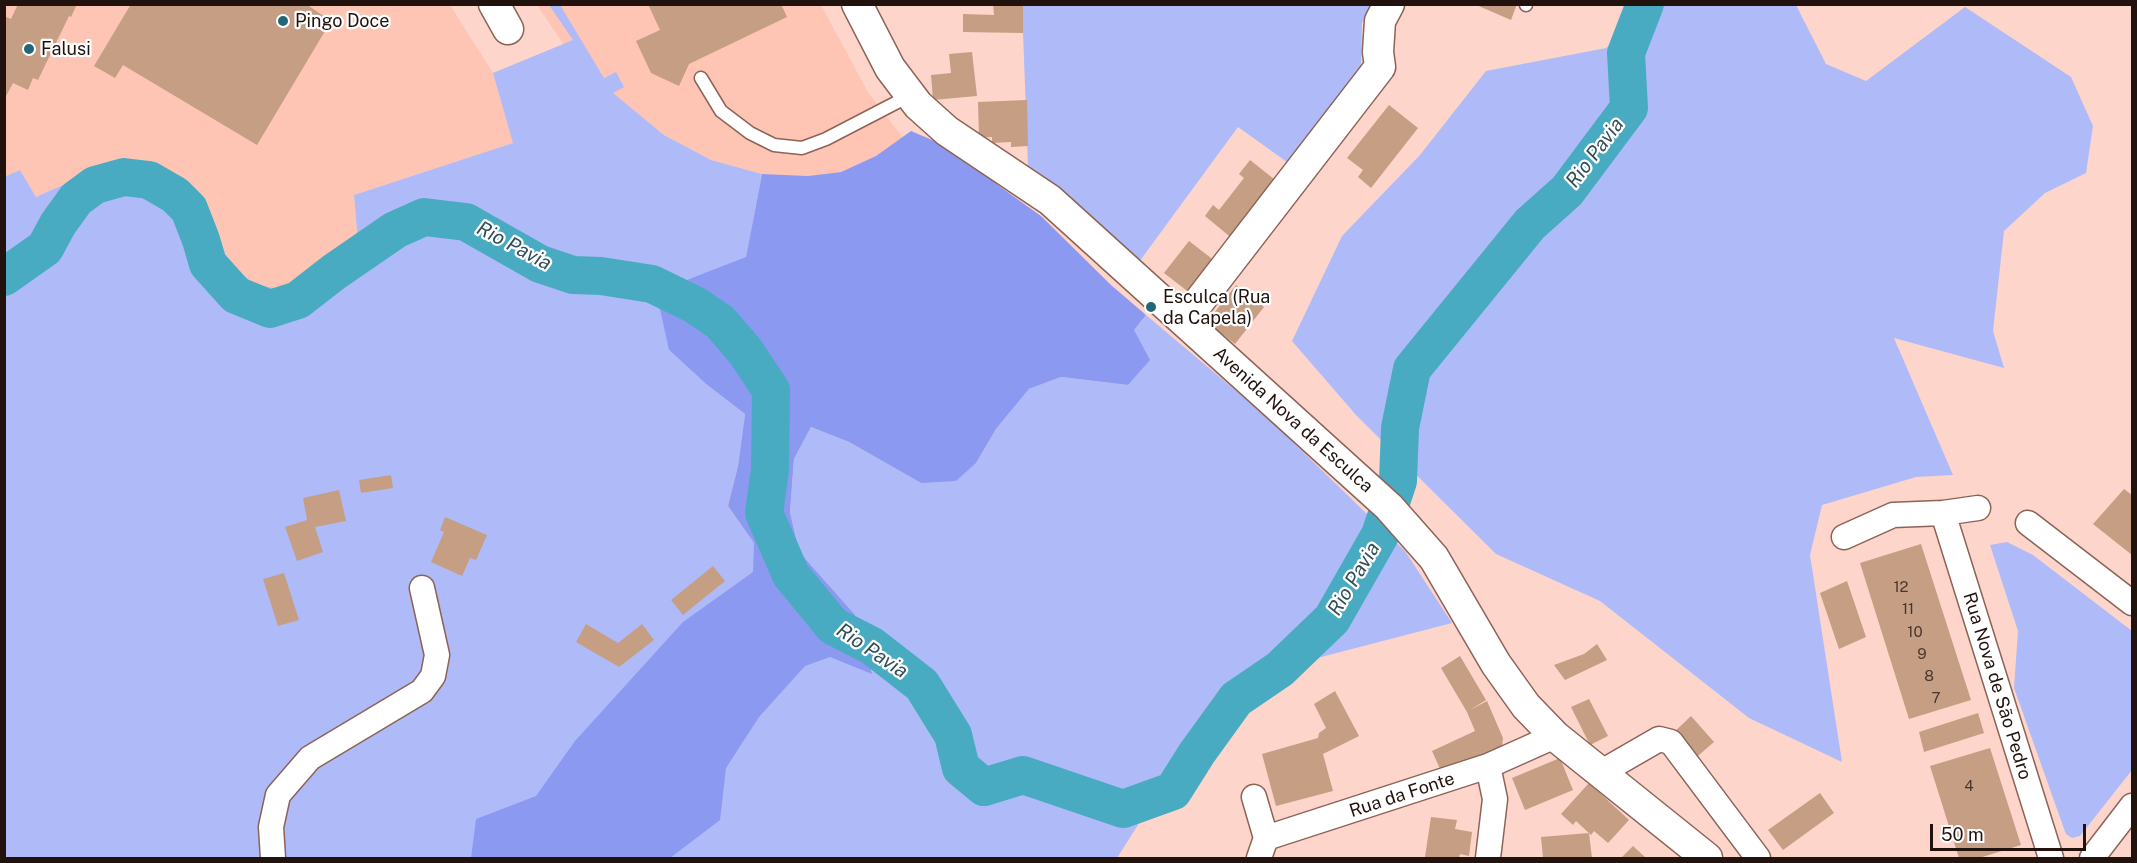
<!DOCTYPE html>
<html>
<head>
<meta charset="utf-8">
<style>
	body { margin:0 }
	#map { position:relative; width:2137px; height:863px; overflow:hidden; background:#fdd5ca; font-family:"Public Sans",sans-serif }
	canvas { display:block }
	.frame { position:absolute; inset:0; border:6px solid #22120d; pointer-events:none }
	.scale { position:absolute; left:1930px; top:824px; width:156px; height:27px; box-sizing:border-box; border:3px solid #22120d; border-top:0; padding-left:8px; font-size:18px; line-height:21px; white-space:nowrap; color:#22120d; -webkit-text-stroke:4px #fff; paint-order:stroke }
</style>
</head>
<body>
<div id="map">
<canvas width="2137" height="863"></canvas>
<div class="frame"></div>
<div class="scale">50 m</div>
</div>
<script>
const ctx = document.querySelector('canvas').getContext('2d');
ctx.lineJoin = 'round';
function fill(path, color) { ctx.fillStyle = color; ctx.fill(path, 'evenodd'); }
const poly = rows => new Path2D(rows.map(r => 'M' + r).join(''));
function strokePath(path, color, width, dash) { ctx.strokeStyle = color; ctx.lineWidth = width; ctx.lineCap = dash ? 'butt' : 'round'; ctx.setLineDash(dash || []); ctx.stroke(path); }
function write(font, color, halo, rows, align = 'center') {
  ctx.font = font + ' "Public Sans",sans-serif'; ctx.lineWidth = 4.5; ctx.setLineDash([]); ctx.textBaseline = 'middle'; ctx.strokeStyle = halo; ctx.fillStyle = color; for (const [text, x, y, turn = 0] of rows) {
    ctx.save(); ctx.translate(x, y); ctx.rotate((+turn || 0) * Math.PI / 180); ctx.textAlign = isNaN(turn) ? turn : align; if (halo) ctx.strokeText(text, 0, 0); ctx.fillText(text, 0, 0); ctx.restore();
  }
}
const built = poly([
	[4,5,450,5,493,73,564,45,537,5,821,5,868,92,903,138,876,156,841,172,808,176,762,174,711,160,664,135,612,93,513,143,354,195,358,242,312,274,284,290,254,284,229,264,220,239,198,212,182,188,96,170,36,197,20,170,5,177]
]);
const green = poly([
	[1661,4,1796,5,1826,64,1866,81,1965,7,2071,77,2093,126,2086,173,2045,193,2004,231,1993,331,2004,368,1894,338,1953,475,1916,477,1822,505,1810,555,1842,762,1749,718,1600,601,1496,554,1356,415,1292,341,1342,236,1420,155,1486,71,1606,48],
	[549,5,560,5,604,78,616,72,624,87,613,93,664,135,711,160,762,174,746,258,689,279,669,350,706,384,745,414,738,466,728,506,754,543,799,552,790,512,794,459,811,427,849,442,921,483,976,463,996,429,1029,389,1061,377,1128,385,1134,330,1146,315,1266,416,1405,551,1452,623,1229,681,1117,858,5,858,4,177,20,170,36,197,96,170,134,167,182,187,198,212,220,239,229,264,254,284,284,290,312,274,358,242,354,195,513,143,493,73,573,40],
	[1022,5,1372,5,1362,23,1361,71,1287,162,1238,127,1139,262,1028,167],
	[2007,542,2033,555,2132,631,2132,770,2080,836,2072,838,2066,834,2063,826,2014,688,2018,631,1990,545]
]);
const forest = poly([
	[911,131,958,151,999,186,1041,216,1111,285,1146,315,1134,330,1150,360,1128,385,1061,377,1029,389,996,429,976,463,956,481,921,483,849,442,811,427,794,459,790,512,799,552,855,615,872,674,830,657,805,666,759,717,726,768,720,820,670,858,471,858,476,819,536,796,575,741,683,622,753,572,754,543,728,506,738,466,745,414,706,384,669,350,660,309,689,279,746,257,762,174,808,176,841,172,876,156]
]);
const river = poly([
	[4,277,45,248,58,224,76,199,95,185,124,177,149,180,175,195,189,209,201,240,208,264,236,295,270,309,298,300,334,272,395,230,424,217,466,222,540,264,573,275,601,276,652,284,695,305,720,322,745,351,771,390,770,470,764,513,791,575,833,626,872,646,922,685,953,735,961,768,984,787,1023,775,1123,809,1173,791,1197,753,1236,699,1280,669,1332,619,1380,535,1398,481,1400,428,1412,369,1530,224,1567,191,1629,108,1626,53,1645,4]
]);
const building = poly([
	[18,4,77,4,71,17,69,16,38,80,33,78,28,90,13,83,4,100,4,16,11,19],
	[131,4,306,4,331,21,257,145,123,65,115,78,94,66],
	[648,4,781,4,787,17,689,64,679,86,651,73,636,41,660,30],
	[993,4,1023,4,1023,33,963,32,963,14,994,15],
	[1474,4,1517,4,1511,20],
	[972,52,977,96,933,100,931,75,951,73,949,54],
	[1027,100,1028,146,1011,147,1011,142,992,143,992,137,979,138,978,102],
	[1389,105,1418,128,1371,188,1358,177,1363,170,1347,158],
	[1250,160,1279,183,1234,240,1205,216,1213,205,1219,210,1244,178,1239,174],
	[1189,241,1220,265,1195,297,1164,273],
	[1236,285,1264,307,1235,344,1207,322],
	[391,475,393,488,361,493,359,480],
	[2124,489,2132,495,2132,555,2093,524],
	[339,490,346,521,315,527,323,552,297,561,285,527,307,520,303,498],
	[445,517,487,535,476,560,470,558,462,576,431,562,444,532,440,530],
	[1921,544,1971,700,1909,719,1860,563],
	[713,566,725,581,683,615,671,600],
	[284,573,299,620,278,626,263,579],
	[1847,581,1866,637,1839,649,1820,593],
	[586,624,618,643,642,624,654,640,619,667,576,642],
	[1597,644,1607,660,1565,680,1554,665,1584,654],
	[1460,656,1486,700,1470,710,1487,701,1503,738,1502,746,1497,751,1441,771,1432,751,1475,731,1467,712,1441,668],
	[1335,691,1359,736,1323,754,1333,791,1276,806,1262,754,1318,738,1319,733,1326,728,1314,704],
	[1589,699,1608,736,1590,745,1571,707],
	[1978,713,1984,733,1924,752,1919,732],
	[1691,716,1714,742,1692,761,1670,736],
	[1990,748,2021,845,1979,858,1959,858,1930,766],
	[1560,758,1573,790,1525,810,1512,778],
	[1589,783,1629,820,1608,843,1594,831,1591,835,1576,821,1573,825,1561,814],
	[1820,793,1834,813,1783,850,1768,830],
	[1431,817,1457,820,1455,829,1472,832,1469,856,1460,854,1459,858,1425,857],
	[1589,833,1592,858,1543,858,1541,837],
	[1633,846,1646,858,1621,858]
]);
const service = poly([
	[1526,5,1526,4],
	[701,78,721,111,750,133,774,145,802,148,826,139,909,96]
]);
const minor = poly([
	[1943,513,2051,858],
	[2028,523,2132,603],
	[1844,537,1893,515,1943,513,1978,508],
	[1488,766,1495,799,1488,858],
	[1600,773,1659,739,1671,742,1758,858],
	[1254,797,1266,838],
	[273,858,271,827,278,795,310,758,422,691,433,676,437,655,422,588],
	[1259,858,1266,838,1488,766,1555,736],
	[2092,858,2132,806]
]);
const tertiary = poly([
	[494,4,508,29],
	[857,4,890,68,918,105,947,131,1050,200,1389,507,1434,558,1496,664,1526,706,1555,736,1707,858],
	[1184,321,1380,67,1378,52,1380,21,1389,4]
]);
const markers = [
	[283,21,6,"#216776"],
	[29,49,6,"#216776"],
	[1151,307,6,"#216776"]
];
const numberNames = [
	["12",1901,587],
	["11",1908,609],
	["10",1915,632],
	["9",1922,654],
	["8",1929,676],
	["7",1936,698],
	["4",1969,786]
];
const poiNames = [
	["Pingo Doce",295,21],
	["Falusi",41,49],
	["Esculca (Rua",1163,297],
	["da Capela)",1163,318]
];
const streetNames = [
	["Avenida Nova da Esculca",1293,420,42],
	["Rua Nova de São Pedro",1997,686,73],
	["Rua da Fonte",1402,795,-18]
];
const waterNames = [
	["Rio Pavia",1595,153,-53],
	["Rio Pavia",514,246,28],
	["Rio Pavia",1354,579,-59],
	["Rio Pavia",872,651,34]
];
fill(built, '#fec5b5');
fill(green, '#afbbf8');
fill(forest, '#8c99f1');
strokePath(river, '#49abc2', 38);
fill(building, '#c59e84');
strokePath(service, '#8d6357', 15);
strokePath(minor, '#8d6357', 27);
strokePath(tertiary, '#8d6357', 33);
strokePath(service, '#fff', 12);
strokePath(minor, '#fff', 24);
strokePath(tertiary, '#fff', 30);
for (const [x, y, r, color] of markers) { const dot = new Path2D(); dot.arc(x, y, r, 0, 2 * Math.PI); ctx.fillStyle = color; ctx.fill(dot); strokePath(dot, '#fff', 2); }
write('15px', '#4b352b', null, numberNames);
write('18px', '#22120d', '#fff', poiNames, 'left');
write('18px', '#22120d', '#fff', streetNames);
write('italic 20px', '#304e56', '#fff', waterNames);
</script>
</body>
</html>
